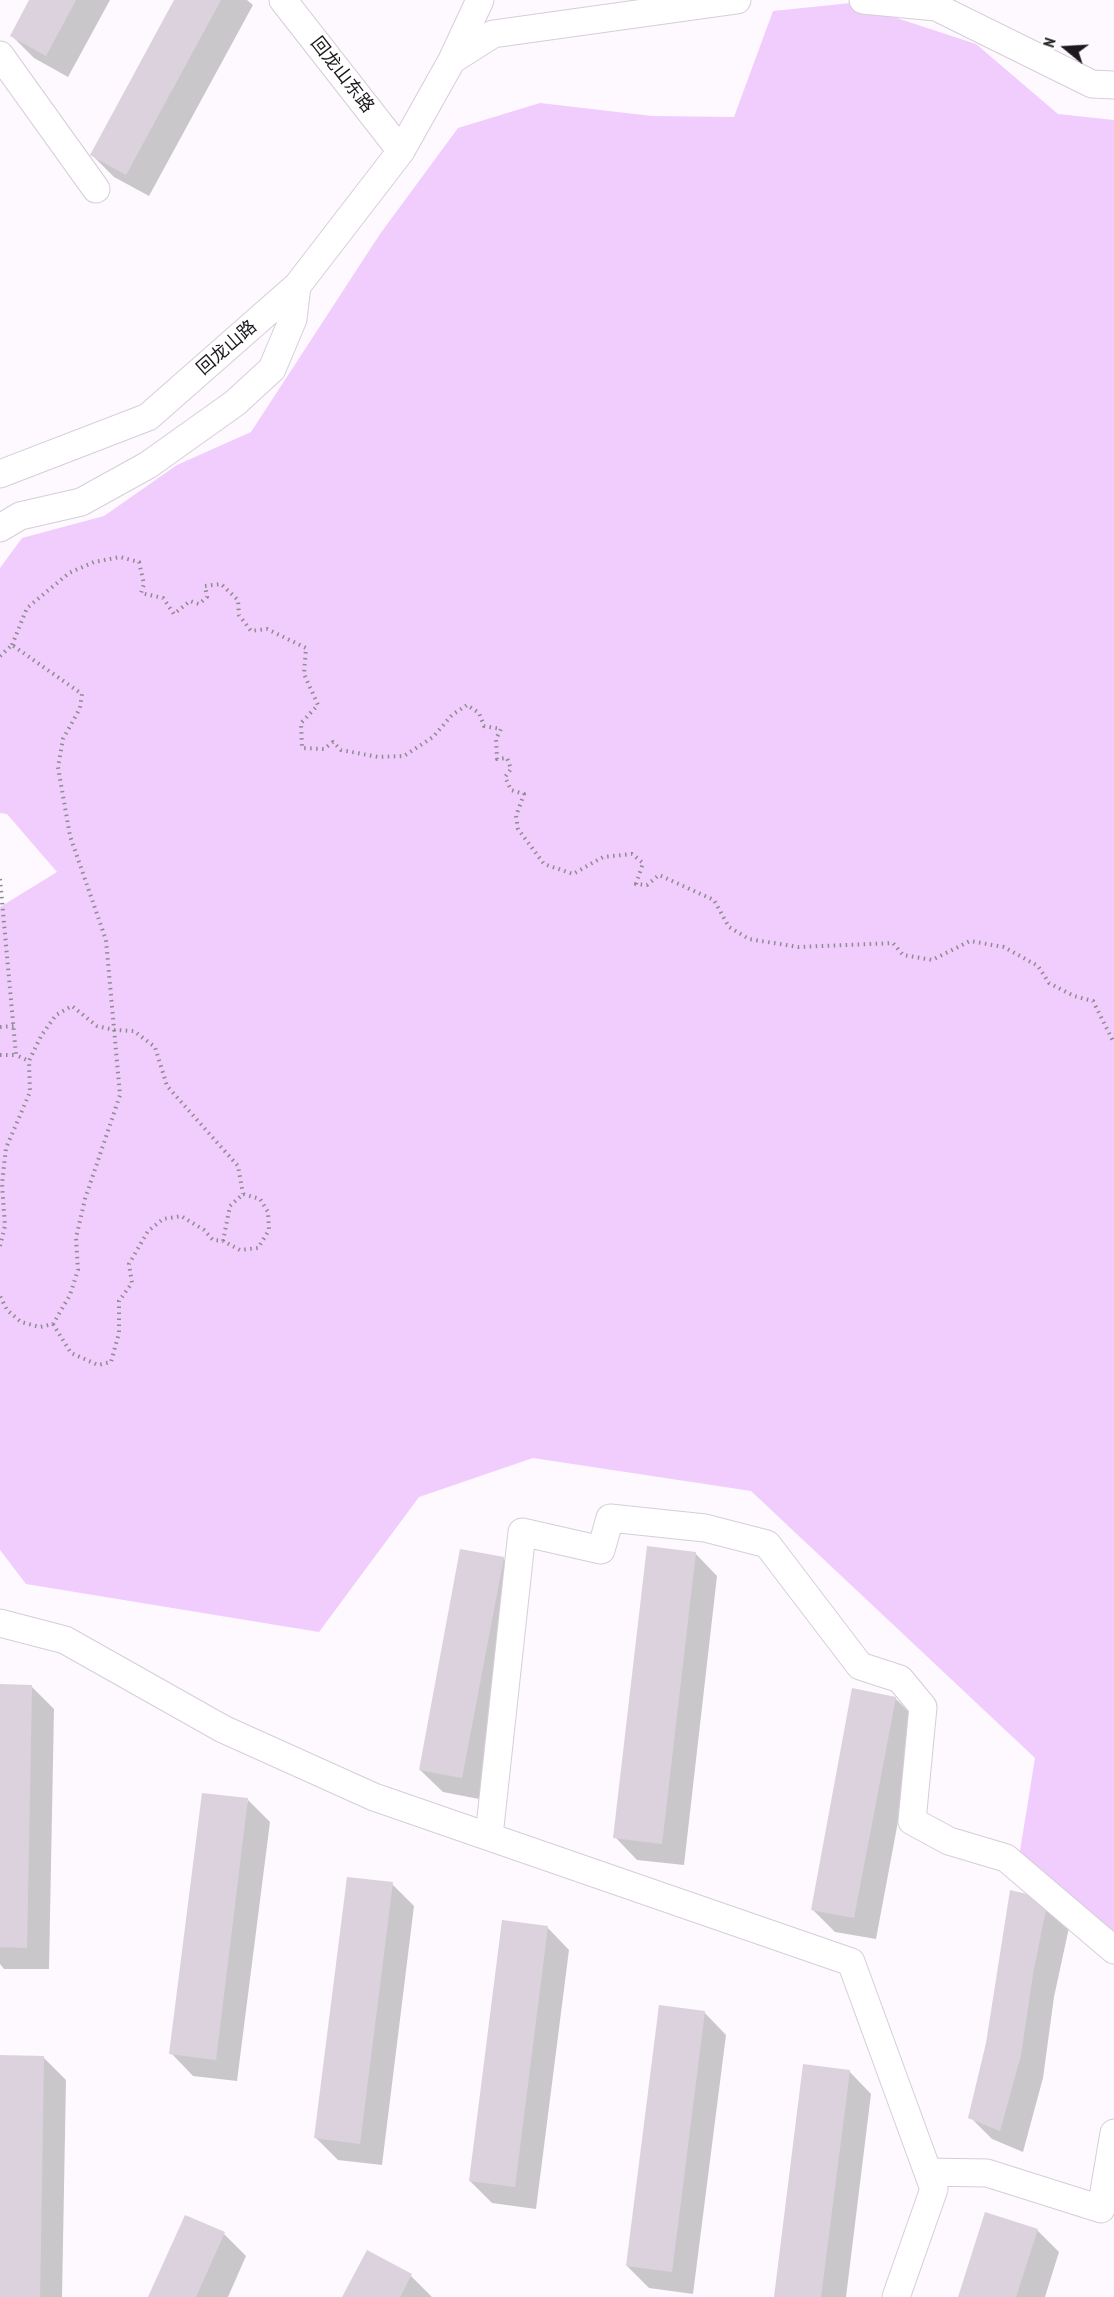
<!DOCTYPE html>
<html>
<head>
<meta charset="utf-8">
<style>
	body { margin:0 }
	#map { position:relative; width:1114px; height:2297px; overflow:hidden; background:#fdf9fe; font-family:"PT Sans Narrow",sans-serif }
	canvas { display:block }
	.north { position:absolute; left:1036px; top:18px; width:60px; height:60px; -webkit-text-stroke:4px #fff; paint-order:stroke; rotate:288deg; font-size:16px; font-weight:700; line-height:24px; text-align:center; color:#1c191d }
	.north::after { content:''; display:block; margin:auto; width:21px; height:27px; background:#1c191d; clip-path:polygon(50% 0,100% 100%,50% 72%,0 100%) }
</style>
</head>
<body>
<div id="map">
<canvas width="1114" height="2297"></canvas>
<div class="north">N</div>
</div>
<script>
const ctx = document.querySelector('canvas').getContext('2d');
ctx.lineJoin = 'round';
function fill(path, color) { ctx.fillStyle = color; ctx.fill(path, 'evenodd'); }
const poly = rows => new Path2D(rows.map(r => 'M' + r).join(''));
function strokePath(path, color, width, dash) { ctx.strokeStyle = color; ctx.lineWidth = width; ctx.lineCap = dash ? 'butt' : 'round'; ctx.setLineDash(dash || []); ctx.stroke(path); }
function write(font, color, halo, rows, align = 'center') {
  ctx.font = font + ' "PT Sans Narrow","Noto Sans SC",sans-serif'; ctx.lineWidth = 5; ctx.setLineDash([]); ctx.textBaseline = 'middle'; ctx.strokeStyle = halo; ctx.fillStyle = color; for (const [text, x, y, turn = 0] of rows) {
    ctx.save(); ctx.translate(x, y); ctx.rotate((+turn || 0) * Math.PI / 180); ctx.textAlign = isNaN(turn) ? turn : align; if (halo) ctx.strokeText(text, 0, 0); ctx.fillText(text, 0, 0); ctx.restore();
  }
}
const green = poly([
	[851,3,976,44,1058,114,1114,120,1114,1931,1019,1857,1035,1758,751,1491,533,1458,419,1497,319,1632,26,1584,0,1550,0,907,57,872,7,814,0,813,0,568,22,538,104,516,177,465,251,432,380,234,458,128,540,103,652,116,734,117,773,11]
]);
const shadow = poly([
	[31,0,110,0,68,77,34,58,11,35],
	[176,0,247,0,253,5,149,196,114,177,92,155],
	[695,1553,717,1576,684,1865,637,1860,615,1837],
	[503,1558,525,1580,484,1800,443,1792,420,1770],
	[0,1686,31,1686,54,1709,49,1969,4,1969,0,1964],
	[895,1698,917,1720,876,1939,835,1932,812,1909],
	[248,1800,270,1822,237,2081,193,2076,171,2053],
	[392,1884,414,1906,382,2165,338,2160,315,2137],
	[1047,1901,1070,1923,1054,1997,1043,2078,1023,2152,992,2139,970,2117],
	[547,1927,569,1950,536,2209,492,2203,470,2181],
	[704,2012,726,2035,693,2294,649,2288,627,2266],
	[0,2057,44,2058,66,2080,62,2297,0,2297],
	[849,2071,871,2094,846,2297,776,2297],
	[186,2216,224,2234,246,2256,228,2297,150,2297],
	[1037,2230,1059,2252,1045,2297,960,2297],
	[411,2276,432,2297,343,2297]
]);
const building = poly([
	[29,0,76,0,46,56,10,36],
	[174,0,221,0,126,175,90,155],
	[647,1546,696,1552,662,1844,613,1838],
	[460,1549,504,1557,462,1778,419,1770],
	[0,1684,32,1685,27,1948,0,1947],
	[852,1688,896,1697,854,1918,811,1910],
	[202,1793,248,1798,216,2060,169,2054],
	[347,1877,393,1882,360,2144,314,2138],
	[1010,1890,1048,1899,1033,1974,1021,2055,1000,2131,968,2118,986,2043],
	[502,1920,548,1926,515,2187,469,2181],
	[659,2005,705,2011,672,2272,626,2266],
	[0,2055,44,2056,40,2297,0,2297],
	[803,2064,850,2070,821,2297,774,2297],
	[985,2212,1038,2229,1016,2297,958,2297],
	[185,2215,225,2232,196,2297,148,2297],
	[367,2250,412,2274,400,2297,342,2297]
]);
const path = poly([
	[12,645,27,608,69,573,94,562,120,557,139,562,144,584,141,593,163,598,174,614,190,601,199,604,207,597,205,586,221,584,238,600,239,615,251,631,267,629,306,648,304,674,318,705,301,723,302,748,324,749,333,742,341,750,378,757,404,756,433,737,452,715,467,705,479,713,484,726,501,729,496,739,497,759,507,758,511,769,505,777,511,790,524,794,516,816,518,829,544,864,573,874,603,857,632,854,643,863,636,884,647,885,659,875,714,900,729,927,749,939,798,947,893,943,903,955,932,960,970,941,1004,947,1038,966,1049,983,1074,996,1093,1001,1114,1043],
	[0,656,12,645,82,694,80,708,63,739,58,767,70,836,106,940,120,1095,85,1199,76,1238,78,1270,70,1295,53,1324,40,1327,21,1322,7,1310,0,1296],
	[0,879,16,1055,29,1061],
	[0,1027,14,1026],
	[0,1055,16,1055],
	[0,1246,5,1226,2,1184,6,1148,30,1092,29,1061,41,1036,56,1015,72,1006,97,1026,114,1030,134,1031,155,1047,167,1086,238,1166,243,1194],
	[53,1324,71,1353,98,1365,111,1362,119,1333,119,1301,132,1283,129,1264,148,1231,163,1219,181,1216,204,1230,213,1240,223,1241,240,1250,258,1248,269,1230,268,1212,260,1199,243,1194,230,1206,223,1241]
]);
const minor = poly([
	[283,0,401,151],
	[863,0,936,7,1092,84,1114,85],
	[0,55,96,189],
	[452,60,493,34,737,0],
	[0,474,148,417,297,286,401,151,452,60,480,0],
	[0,528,20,516,81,502,148,465,235,403,272,369,293,319,297,286],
	[0,1623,65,1640,223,1729,374,1797,851,1962,934,2189,896,2297],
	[489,1836,522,1532,601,1550,610,1518,705,1528,767,1544,860,1666,900,1679,923,1707,912,1821,949,1841,1006,1858,1114,1950],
	[928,2172,987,2173,1101,2209,1114,2133]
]);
const streetNames = [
	["回龙山东路",342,75,52],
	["回龙山路",227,348,-41]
];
fill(green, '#f1cdfd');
fill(shadow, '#0003');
fill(building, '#dbd2de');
strokePath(minor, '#d6cdd9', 29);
strokePath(path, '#8e8b8f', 4, [1.5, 4.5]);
strokePath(minor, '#fff', 27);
write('18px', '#1c191d', '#fff', streetNames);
</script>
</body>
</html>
